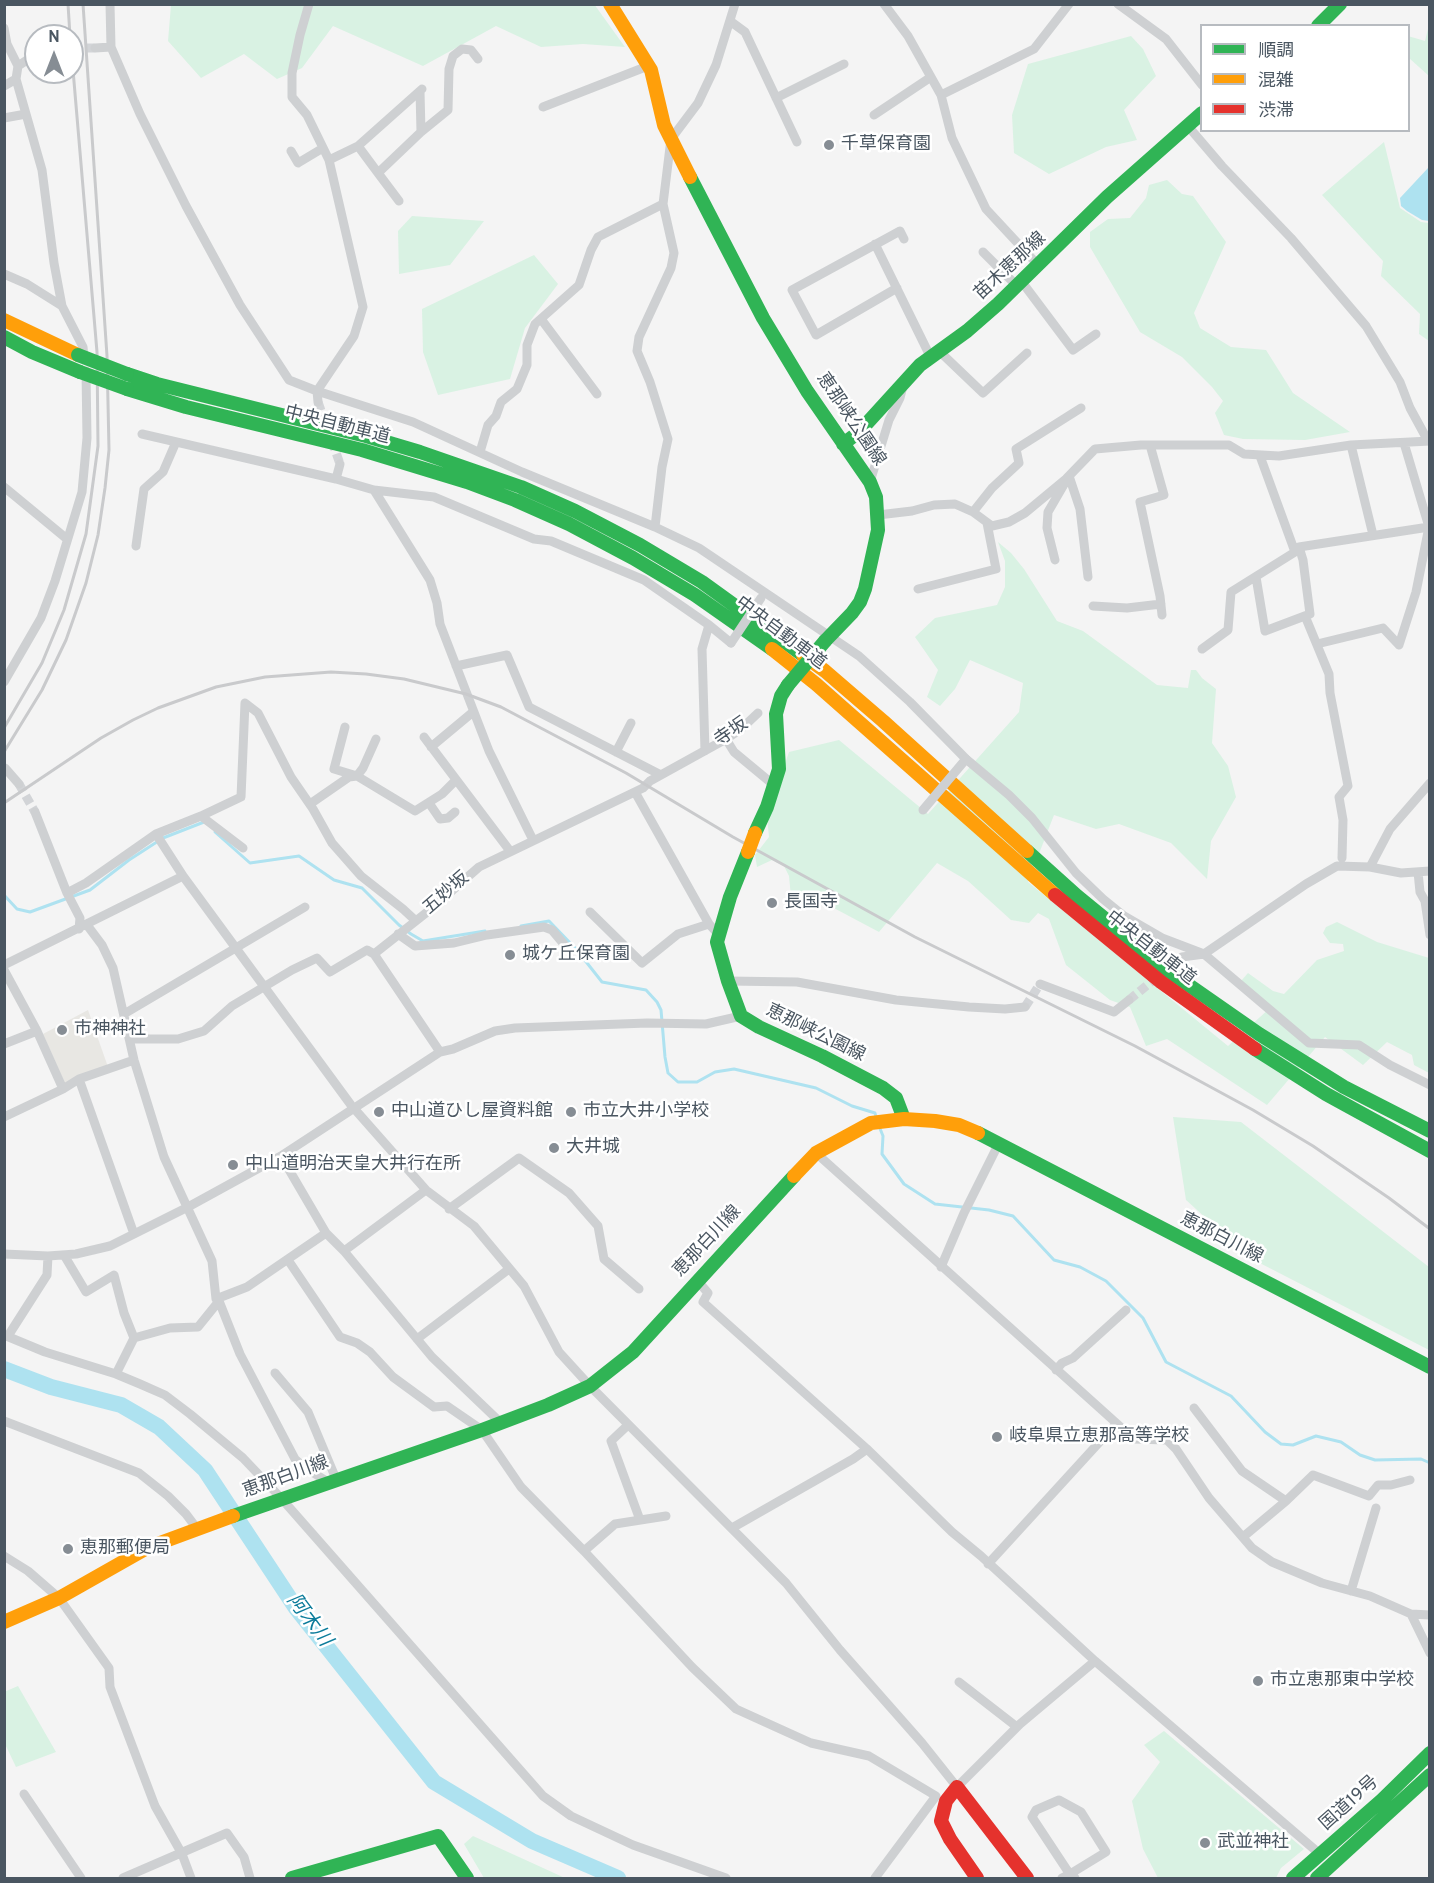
<!DOCTYPE html>
<html>
<head>
<meta charset="utf-8">
<style>
	body { margin:0 }
	#map { position:relative; width:1434px; height:1883px; overflow:hidden; background:#f4f4f4; font-family:Overpass,"Noto Sans JP",sans-serif }
	canvas { display:block }
	.frame { position:absolute; inset:0; border:6px solid #4a5661; pointer-events:none }
	.legend { position:absolute; left:1200px; top:24px; width:210px; height:108px; box-sizing:border-box; background:#fff; border:2px solid #b7bbc0; margin:0; padding:8px 10px; list-style:none; font-size:18px; color:#4a5661 }
	.legend li { display:flex; align-items:center; gap:12px; height:30px }
	.legend b { width:30px; border:2px solid #b7bbc0 }
	.north { position:absolute; left:24px; top:24px; width:60px; height:60px; box-sizing:border-box; background:#fff; border:2px solid #b7bbc0; border-radius:50%; rotate:0deg; font-size:16px; font-weight:700; line-height:24px; text-align:center; color:#4a5661 }
	.north::after { content:''; display:block; margin:auto; width:21px; height:27px; background:#868d94; clip-path:polygon(50% 0,100% 100%,50% 72%,0 100%) }
</style>
</head>
<body>
<div id="map">
<canvas width="1434" height="1883"></canvas>
<div class="frame"></div>
<ul class="legend">
<li><b style="height:8px;background:#30b455"></b>順調</li>
<li><b style="height:8px;background:#ff9f0a"></b>混雑</li>
<li><b style="height:8px;background:#e5322d"></b>渋滞</li>
</ul>
<div class="north">N</div>
</div>
<script>
const ctx = document.querySelector('canvas').getContext('2d');
ctx.lineJoin = 'round';
function fill(path, color) { ctx.fillStyle = color; ctx.fill(path, 'evenodd'); }
const poly = rows => new Path2D(rows.map(r => 'M' + r).join(''));
function strokePath(path, color, width, dash) { ctx.strokeStyle = color; ctx.lineWidth = width; ctx.lineCap = dash ? 'butt' : 'round'; ctx.setLineDash(dash || []); ctx.stroke(path); }
function write(font, color, halo, rows, align = 'center') {
  ctx.font = font + ' Overpass,"Noto Sans JP",sans-serif'; ctx.lineWidth = 5; ctx.setLineDash([]); ctx.textBaseline = 'middle'; ctx.strokeStyle = halo; ctx.fillStyle = color; for (const [text, x, y, turn = 0] of rows) {
    ctx.save(); ctx.translate(x, y); ctx.rotate((+turn || 0) * Math.PI / 180); ctx.textAlign = isNaN(turn) ? turn : align; if (halo) ctx.strokeText(text, 0, 0); ctx.fillText(text, 0, 0); ctx.restore();
  }
}
const commercial = poly([
	[88,1010,108,1067,65,1084,43,1034]
]);
const green = poly([
	[594,4,625,47,583,44,541,47,496,26,423,66,333,26,302,68,277,79,244,54,201,78,168,41,171,5],
	[1429,25,1430,76,1429,76,1409,58,1408,36,1425,41],
	[1131,36,1143,49,1156,76,1124,110,1137,140,1106,147,1049,174,1014,153,1012,115,1028,64],
	[1384,142,1400,208,1421,222,1429,223,1429,341,1419,334,1420,314,1381,276,1383,261,1322,195],
	[1167,180,1182,194,1193,196,1226,242,1194,313,1200,328,1231,347,1266,350,1293,393,1350,432,1305,440,1243,439,1224,435,1215,413,1223,401,1212,387,1182,357,1140,332,1090,247,1090,232,1108,219,1130,218,1146,198,1149,185],
	[412,216,484,221,450,265,399,274,398,231],
	[534,255,558,284,525,328,510,379,438,395,423,352,422,309],
	[998,542,1011,553,1024,569,1057,621,1083,631,1157,685,1188,688,1191,670,1196,670,1202,678,1216,689,1212,743,1228,766,1236,797,1211,841,1207,879,1171,843,1119,824,1096,829,1054,815,1028,882,1228,1046,1270,1008,1241,981,1248,973,1273,991,1284,994,1317,960,1344,951,1343,944,1330,943,1323,933,1326,927,1337,922,1377,942,1429,958,1429,1073,1414,1065,1412,1055,1387,1042,1363,1065,1325,1037,1267,1105,1167,1039,1146,1046,1130,1007,1110,1000,1066,965,1049,919,1038,913,1029,923,1011,920,968,881,937,863,879,932,815,898,791,897,789,876,784,866,772,860,757,867,755,855,769,837,767,817,789,752,839,740,928,814,1019,712,1023,683,970,660,955,689,940,706,927,697,938,670,915,637,935,618,997,605,1005,587,1005,561],
	[1173,1117,1241,1122,1429,1267,1429,1350,1250,1258,1186,1200],
	[18,1686,56,1752,16,1767,5,1744,4,1692],
	[1164,1731,1304,1849,1281,1868,1276,1878,1158,1878,1143,1849,1132,1801,1160,1762,1144,1745],
	[473,1836,565,1878,484,1878,464,1844]
]);
const water = poly([
	[1429,167,1429,221,1422,220,1407,211,1401,206,1400,198]
]);
const stream = poly([
	[215,832,250,863,299,856,334,880,362,888,399,925,411,934,423,941,485,931],
	[4,895,17,909,30,912,90,890,129,860,163,838,204,822],
	[521,926,549,921,576,949,602,982,646,990,657,1002,661,1010,665,1057,668,1073,678,1082,697,1082,715,1072,734,1069,816,1088,852,1106,875,1113,876,1117],
	[879,1126,883,1136,882,1154,904,1184,935,1204,989,1210,1013,1216,1054,1260,1080,1267,1106,1281,1143,1318,1166,1362,1231,1396,1265,1432,1281,1444,1293,1445,1316,1436,1341,1442,1360,1455,1375,1460,1421,1459,1430,1463]
]);
const river = poly([
	[4,1369,51,1387,121,1405,159,1427,205,1470,296,1608,434,1782,532,1841,618,1878]
]);
const streetTunnel = poly([
	[72,48,95,48],
	[318,402,327,428],
	[332,441,340,464],
	[19,784,35,812],
	[1129,1000,1182,957],
	[1025,1007,1040,984]
]);
const street = poly([
	[110,4,111,47,140,114,186,206,240,305,289,380,317,391,413,422,522,472,655,527,699,548,859,656,910,702,966,759,1009,795,1032,818,1076,873,1103,899,1124,916,1162,938,1204,954,1309,1043,1359,1045,1390,1065,1430,1085],
	[309,4,300,35,292,73,292,97,307,115,329,160,363,307,354,336,317,391,318,402],
	[884,4,908,36,941,95,952,138,986,209,1038,265],
	[1118,4,1166,39,1202,85],
	[730,21,745,32,797,142],
	[4,28,7,44,18,66,16,79,42,170,54,263,62,306,83,347,84,358],
	[95,48,111,47],
	[18,66,36,54],
	[4,86,16,79],
	[941,95,1034,49,1069,4],
	[776,98,844,64],
	[543,107,648,66],
	[874,115,931,77],
	[4,118,26,114],
	[1187,125,1222,166,1291,238,1366,326,1400,382,1410,408,1428,441],
	[421,132,448,110,449,69,453,56,462,49,471,50,478,59],
	[358,146,378,173],
	[291,151,298,163,323,148],
	[329,160,358,146,422,89],
	[399,201,378,173,421,132,420,91],
	[875,244,930,356],
	[983,252,1017,286],
	[4,274,27,284,62,306],
	[1022,282,1073,350,1096,334],
	[897,288,816,335,792,290,900,231,904,239],
	[541,319,597,394],
	[938,350,983,393,1027,353],
	[142,434,336,479,374,490,434,497,534,539,551,541,644,580,709,625,731,643],
	[1150,445,1164,495,1140,502,1160,596,1162,615],
	[1351,445,1373,535],
	[480,452,488,425,496,416,501,402,517,389,527,365,527,345,535,324,579,285,591,250,598,237,663,204],
	[1260,456,1295,552],
	[1069,476,1080,509,1088,577],
	[336,479,340,464],
	[870,482,889,420,900,398,903,386],
	[4,487,67,539],
	[374,490,430,580,437,603,440,624,489,751,533,840],
	[973,512,992,488,1019,463,1016,449,1081,408],
	[878,515,912,511,934,505,955,504,973,512,992,526,1009,522,1025,513,1066,479,1095,449,1141,445,1229,445,1244,454,1279,456,1351,445,1430,441],
	[655,527,662,467,668,439,650,382,637,351,639,337,671,268,674,253,663,204,671,139,698,103,716,65,735,4],
	[136,546,144,489,163,472,176,442],
	[1055,560,1047,528,1048,512,1066,481],
	[1256,577,1265,631,1310,614,1303,560,1299,547],
	[918,589,996,569,987,523],
	[1093,606,1127,608,1161,604],
	[1305,616,1329,674,1330,693,1348,786,1339,797,1343,820,1342,858],
	[1317,644,1383,628,1399,645],
	[1399,645,1416,592,1429,527,1404,443],
	[1202,649,1228,630,1231,592,1295,552,1299,547,1429,527],
	[456,666,507,655,529,707,661,775],
	[4,682,41,618,55,581,82,492,87,438,86,371],
	[245,703,258,713,291,777,313,809,332,843,361,876,403,909,416,921],
	[345,727,334,769,357,776,415,811,442,794,456,780],
	[424,737,510,851],
	[726,739,734,752,775,786],
	[431,747,473,712],
	[705,751,702,649,709,625],
	[616,752,631,723],
	[5,768,19,784],
	[635,792,709,924,719,935],
	[429,803,440,819,448,818,455,812],
	[310,804,349,777,357,776,363,768,376,739],
	[35,812,67,893,80,918,79,929],
	[201,816,241,797,245,703],
	[156,834,183,876],
	[1370,867,1390,829,1430,783],
	[1418,872,1420,892,1425,901,1430,935],
	[67,893,86,883,156,834,201,816,243,848],
	[590,912,642,963,678,934,709,924],
	[87,925,102,945,113,968,134,1060,164,1157,212,1261,216,1299,219,1301,240,1354,295,1459,304,1467,328,1482],
	[398,934,415,946,454,943,487,935,544,927,552,930,568,949],
	[374,954,431,909,479,867,643,788,650,781,726,739,741,729,758,713],
	[1182,957,1204,954,1306,884,1337,866,1370,867,1401,873,1430,871],
	[4,965,183,876,351,1105,426,1190,474,1226,524,1286,559,1352,590,1386,786,1583,840,1650,922,1743,957,1787,1020,1724,1095,1661],
	[4,970,37,1031,63,1089],
	[728,981,797,982,896,1000,969,1007,1005,1009,1025,1007],
	[1040,984,1114,1012,1129,1000],
	[124,1014,305,907],
	[130,1039,178,1039,204,1031,232,1006,292,970,317,958,330,972,367,950,374,954,440,1052],
	[4,1044,37,1031],
	[79,1079,134,1234],
	[4,1117,63,1089,79,1079,134,1060],
	[816,1153,1134,1439,1167,1440,1176,1449,1209,1498,1252,1548,1272,1562,1322,1583,1370,1596,1411,1614,1430,1615],
	[281,1156,326,1233,344,1251,432,1357,500,1422],
	[449,1209,519,1158,569,1193,598,1226,604,1259,639,1289],
	[344,1251,426,1190],
	[4,1254,48,1256,76,1254,110,1246,188,1207,281,1156,440,1052,453,1049,495,1031,515,1028,647,1023,706,1024,741,1016],
	[64,1255,86,1292,114,1275,124,1313,134,1338,116,1374],
	[288,1260,340,1337,357,1343,370,1352,393,1377,434,1407,447,1406,482,1430,521,1487,584,1551,692,1667,736,1709,811,1743,869,1756,936,1796,875,1878],
	[941,1267,964,1213,999,1143],
	[702,1286,708,1293,703,1302,867,1449,952,1532,981,1556,1095,1661,1321,1855],
	[216,1299,247,1287,326,1233],
	[4,1335,45,1352,116,1374,140,1384,165,1395,190,1414,243,1458,281,1498,543,1796,571,1816,633,1845,726,1878],
	[8,1336,47,1275,48,1256],
	[134,1338,170,1328,198,1327,219,1301],
	[417,1339,509,1269],
	[1056,1370,1062,1363,1073,1358,1126,1310],
	[275,1373,308,1412,336,1479],
	[1194,1408,1242,1471,1286,1501,1313,1475,1369,1496,1378,1485,1391,1485,1410,1480],
	[4,1421,139,1473,168,1496,186,1514,198,1530],
	[628,1425,611,1441,640,1520],
	[732,1528,853,1459,867,1449],
	[1243,1537,1286,1501],
	[584,1551,615,1524,666,1516],
	[4,1556,28,1571,59,1598,109,1668,110,1687,155,1806,182,1854,191,1878],
	[988,1564,1116,1424],
	[1351,1591,1376,1508],
	[1411,1614,1430,1653],
	[959,1682,1017,1727],
	[24,1794,81,1878],
	[123,1878,227,1833,244,1857,250,1878],
	[1062,1878,1070,1874,1106,1852,1081,1812,1059,1800,1036,1810,1032,1817,1067,1870,1070,1874,1075,1878]
]);
const fast = poly([
	[1318,26,1340,4],
	[690,177,763,318,807,391,870,482,876,497,878,530,865,589,860,602,852,613,825,641],
	[4,337,32,352,80,372],
	[127,374,157,384,366,436,420,452,521,487,575,511,640,545,702,582,803,655],
	[127,389,186,407,362,450,467,482,515,500,569,524,633,558,695,595,772,649],
	[843,444,859,432,920,365,967,331,998,304,1107,197,1202,113],
	[755,833,767,807,779,769,776,714,781,696,788,685],
	[1027,851,1077,896,1170,972,1259,1034,1344,1087,1430,1131],
	[748,852,730,897,717,942,728,981,741,1016,759,1027,822,1056,883,1088,896,1098,904,1119],
	[1255,1049,1326,1094,1430,1151],
	[978,1133,1430,1367],
	[233,1516,482,1430,548,1405,590,1386,633,1352,794,1176],
	[292,1878,438,1836,467,1878],
	[1293,1878,1382,1800,1430,1753],
	[1317,1878,1430,1775]
]);
const slow = poly([
	[610,4,651,70,664,125,690,177],
	[4,320,78,355],
	[772,649,816,684,1055,895],
	[803,655,825,671,883,721,1027,851],
	[794,1176,816,1153,871,1123,904,1119,935,1121,959,1125,978,1133],
	[4,1622,59,1598,149,1547,233,1516]
]);
const jam = poly([
	[1055,895,1161,982,1255,1049],
	[977,1878,950,1839,941,1821,946,1801,957,1787,1027,1878]
]);
const rail = poly([
	[68,4,70,36],
	[4,728,42,663,64,610,86,534,98,446,97,352,72,58],
	[4,752,42,690,66,640,86,583,98,535,105,488,109,450,107,356,83,4],
	[4,803,101,738,133,720,158,708,216,687,265,677,331,672,366,674,404,679,466,694,501,707,626,773,733,837,915,937,1135,1046,1253,1110,1313,1146,1389,1198,1430,1229]
]);
const streetBridge = poly([
	[731,643,761,598],
	[923,810,966,759]
]);
const fastBridge = poly([
	[78,355,127,374],
	[80,372,127,389],
	[788,685,825,641]
]);
const slowBridge = poly([
	[748,852,755,833]
]);
const markers = [
	[829,145,6,"#868d94"],
	[772,903,6,"#868d94"],
	[510,955,6,"#868d94"],
	[62,1030,6,"#868d94"],
	[379,1112,6,"#868d94"],
	[571,1112,6,"#868d94"],
	[554,1148,6,"#868d94"],
	[233,1165,6,"#868d94"],
	[997,1437,6,"#868d94"],
	[68,1549,6,"#868d94"],
	[1258,1681,6,"#868d94"],
	[1205,1843,6,"#868d94"]
];
const poiNames = [
	["千草保育園",841,145],
	["長国寺",784,903],
	["城ケ丘保育園",522,955],
	["市神神社",74,1030],
	["中山道ひし屋資料館",391,1112],
	["市立大井小学校",583,1112],
	["大井城",566,1148],
	["中山道明治天皇大井行在所",245,1165],
	["岐阜県立恵那高等学校",1009,1437],
	["恵那郵便局",80,1549],
	["市立恵那東中学校",1270,1681],
	["武並神社",1217,1843]
];
const streetNames = [
	["苗木恵那線",1011,267,-43],
	["恵那峡公園線",850,420,56],
	["中央自動車道",337,426,14],
	["中央自動車道",780,634,37],
	["寺坂",732,733,-35],
	["五妙坂",447,894,-41],
	["中央自動車道",1150,949,38],
	["恵那峡公園線",815,1034,26],
	["恵那白川線",1221,1239,27],
	["恵那白川線",708,1242,-47],
	["恵那白川線",286,1478,-20],
	["国道19号",1350,1804,-42]
];
const waterNames = [
	["阿木川",308,1621,53]
];
fill(commercial, '#e8e7e3');
fill(green, '#d9f2e3');
fill(water, '#aee2f0');
strokePath(stream, '#aee2f0', 3);
strokePath(river, '#aee2f0', 16);
strokePath(streetTunnel, '#d2d4d7', 9, [9, 4.5]);
strokePath(street, '#ced0d2', 9);
strokePath(fast, '#30b455', 14);
strokePath(slow, '#ff9f0a', 14);
strokePath(jam, '#e5322d', 14);
strokePath(rail, '#c9cacc', 3);
strokePath(streetBridge, '#ced0d2', 9);
strokePath(fastBridge, '#30b455', 14);
strokePath(slowBridge, '#ff9f0a', 14);
for (const [x, y, r, color] of markers) { const dot = new Path2D(); dot.arc(x, y, r, 0, 2 * Math.PI); ctx.fillStyle = color; ctx.fill(dot); strokePath(dot, '#fff', 2); }
write('18px', '#4a5661', '#fff', poiNames, 'left');
write('18px', '#4a5661', '#fff', streetNames);
write('italic 20px', '#0c7c9b', '#fff', waterNames);
</script>
</body>
</html>
